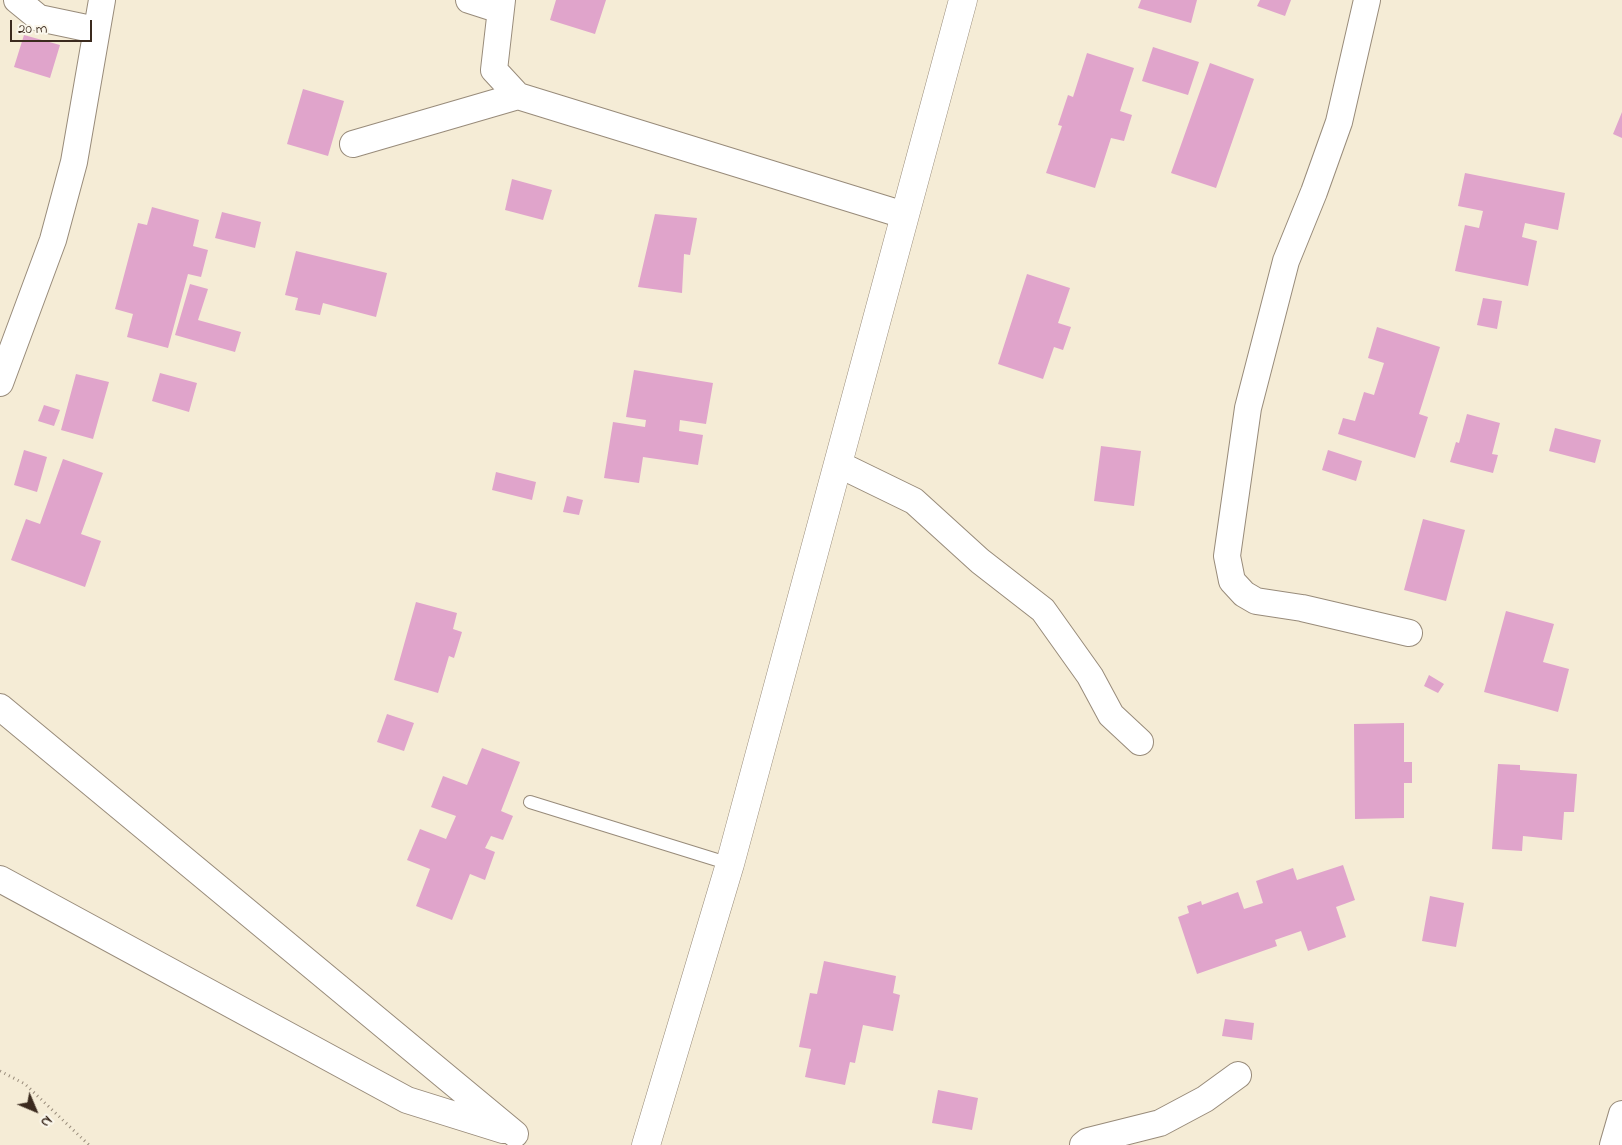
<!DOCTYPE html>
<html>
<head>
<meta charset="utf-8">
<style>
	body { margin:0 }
	#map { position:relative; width:1622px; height:1145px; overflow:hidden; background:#f5ecd6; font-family:"Indie Flower",sans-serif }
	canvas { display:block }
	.north { position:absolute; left:10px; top:1085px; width:50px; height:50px; -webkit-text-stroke:4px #fbf7ec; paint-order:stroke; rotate:135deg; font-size:14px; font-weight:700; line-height:20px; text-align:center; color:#3b2a1e }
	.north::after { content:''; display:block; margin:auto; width:18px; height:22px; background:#3b2a1e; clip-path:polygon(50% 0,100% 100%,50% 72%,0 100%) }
	.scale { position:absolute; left:10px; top:20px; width:82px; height:22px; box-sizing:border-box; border:2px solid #3b2a1e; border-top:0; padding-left:6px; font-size:15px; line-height:18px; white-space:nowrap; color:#3b2a1e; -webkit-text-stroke:4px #fbf7ec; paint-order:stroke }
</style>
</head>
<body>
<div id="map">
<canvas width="1622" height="1145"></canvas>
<div class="north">N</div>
<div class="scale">20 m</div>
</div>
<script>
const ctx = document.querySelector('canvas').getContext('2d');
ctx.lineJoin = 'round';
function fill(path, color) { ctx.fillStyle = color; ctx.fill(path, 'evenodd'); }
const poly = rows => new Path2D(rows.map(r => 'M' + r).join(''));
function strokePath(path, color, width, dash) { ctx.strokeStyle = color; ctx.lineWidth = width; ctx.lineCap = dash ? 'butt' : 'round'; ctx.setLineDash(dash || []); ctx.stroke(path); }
const building = poly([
	[556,0,606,0,595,34,550,20],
	[1141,0,1197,0,1191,23,1138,8],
	[1260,0,1291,0,1285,16,1257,6],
	[24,35,60,45,50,78,14,67],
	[1153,47,1199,62,1188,95,1142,81],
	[1087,53,1134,68,1120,111,1132,115,1124,141,1111,138,1095,188,1046,173,1062,126,1058,125,1068,95,1073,97],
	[1210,63,1254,79,1216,188,1171,173],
	[303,89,344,101,328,156,287,144],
	[1622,112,1622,138,1613,134],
	[1465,173,1565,193,1558,230,1525,223,1522,237,1537,241,1528,286,1455,271,1465,225,1479,228,1483,211,1458,206],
	[512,179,552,190,543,220,505,210],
	[152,207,199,220,193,246,208,250,201,277,188,274,168,348,127,337,133,314,115,309,138,223,147,225],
	[222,212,261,222,255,248,215,238],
	[655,214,697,218,690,255,684,254,682,293,638,287],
	[296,251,387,273,376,317,323,303,320,315,295,310,298,298,285,295],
	[1027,274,1070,288,1058,323,1071,327,1063,350,1054,347,1043,379,998,364],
	[190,284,208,289,198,320,241,332,235,352,175,335],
	[1483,298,1502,301,1497,329,1477,325],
	[1377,327,1440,347,1419,414,1428,417,1415,458,1338,434,1343,418,1355,421,1364,392,1374,395,1384,363,1368,358],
	[634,370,713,383,706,424,680,420,679,431,703,435,698,465,643,457,639,483,604,478,613,422,645,427,646,420,626,417],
	[160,373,197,383,189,412,152,401],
	[76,374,109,382,93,439,61,430],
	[44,405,60,410,54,426,38,421],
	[1467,414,1500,423,1492,454,1498,455,1493,473,1450,462,1456,442,1459,443],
	[1555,428,1601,440,1595,463,1549,451],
	[1101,446,1141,451,1134,506,1094,501],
	[24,450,47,457,37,492,14,485],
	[1328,450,1362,461,1356,481,1322,470],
	[63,459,103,473,81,534,101,541,85,587,11,560,26,519,40,524],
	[496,472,536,482,532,500,492,490],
	[567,496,583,500,579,515,563,512],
	[1423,519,1465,530,1446,601,1404,590],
	[416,602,457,613,453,629,462,632,454,658,449,656,438,693,394,680],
	[1506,611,1554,624,1543,662,1569,669,1558,712,1484,692],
	[1429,675,1444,684,1438,693,1424,686],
	[387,714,414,723,404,751,377,742],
	[1404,723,1404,762,1412,762,1412,783,1404,783,1404,818,1355,819,1354,724],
	[482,748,520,762,501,811,513,816,503,840,491,836,485,848,495,852,485,880,470,874,452,920,416,906,430,869,407,860,420,829,446,839,456,816,431,807,443,776,467,785],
	[1498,764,1520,765,1520,770,1577,774,1574,812,1564,812,1562,840,1523,836,1522,851,1492,849],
	[1343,865,1355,900,1336,907,1346,937,1308,951,1301,931,1275,940,1277,946,1197,974,1178,917,1189,913,1187,906,1201,901,1202,905,1238,892,1244,909,1263,903,1256,881,1293,868,1297,880],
	[1430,896,1464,903,1456,947,1422,941],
	[824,961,896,976,893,993,900,995,893,1031,863,1025,855,1063,850,1062,845,1085,805,1077,811,1049,799,1047,810,993,817,994],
	[1225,1019,1254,1023,1252,1040,1222,1036],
	[938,1090,978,1098,972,1130,932,1123]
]);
const path = poly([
	[0,1071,25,1084,89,1145]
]);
const service = poly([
	[530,802,730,864]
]);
const minor = poly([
	[17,0,39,18,96,30],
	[469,0,500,10],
	[502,0,494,70,518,96,904,215],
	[1367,0,1339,122,1314,192,1286,261,1248,408,1227,556,1232,581,1244,594,1256,601,1302,608,1409,633],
	[353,144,518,96],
	[0,383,53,240,74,162,102,0],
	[838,464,914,501,980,561,1043,610,1090,676,1111,715,1140,742],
	[0,707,515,1134],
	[0,879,407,1100,503,1130],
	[1083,1145,1088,1141,1160,1123,1205,1099,1238,1075],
	[1613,1145,1622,1114]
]);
const tertiary = poly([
	[646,1145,730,864,963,0]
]);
fill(building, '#e0a4cb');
strokePath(service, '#988b7a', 14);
strokePath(minor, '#988b7a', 28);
strokePath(tertiary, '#988b7a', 29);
strokePath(path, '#988b7a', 3, [1, 4]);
strokePath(service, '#fff', 12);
strokePath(minor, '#fff', 26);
strokePath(tertiary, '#fff', 28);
</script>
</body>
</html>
